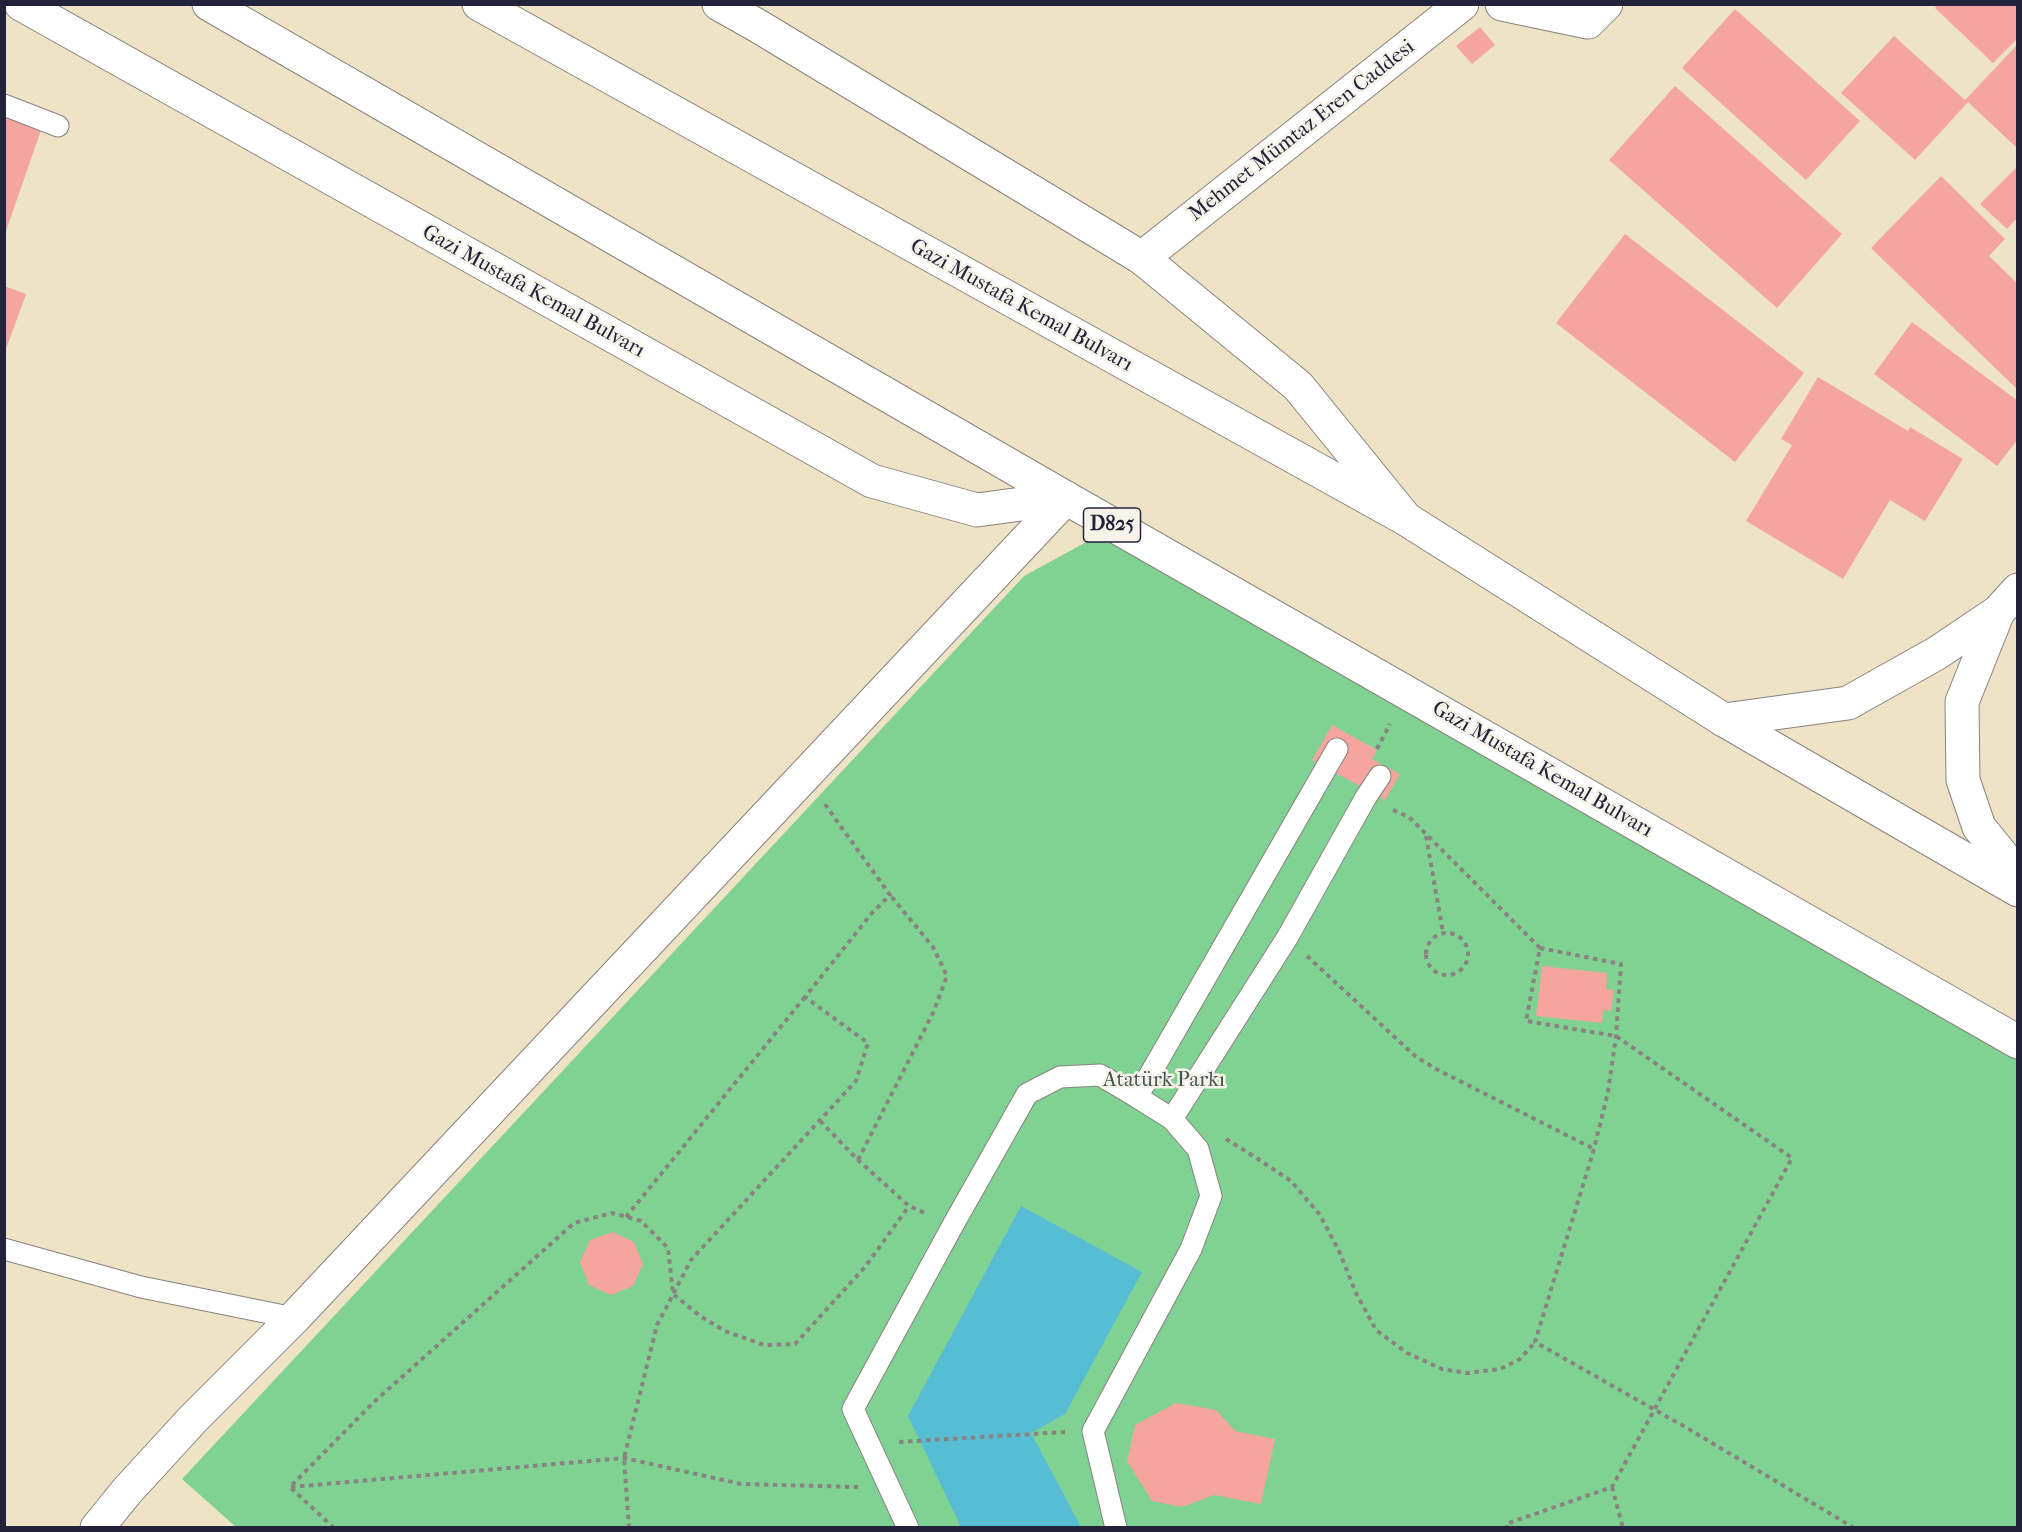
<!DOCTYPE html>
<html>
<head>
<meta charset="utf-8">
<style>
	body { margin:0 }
	#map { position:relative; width:2022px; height:1532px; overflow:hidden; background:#efe3c5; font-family:"IM FELL French Canon",serif }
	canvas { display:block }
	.frame { position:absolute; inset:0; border:6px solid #22223b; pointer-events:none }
</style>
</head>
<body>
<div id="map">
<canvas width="2022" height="1532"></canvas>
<div class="frame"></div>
</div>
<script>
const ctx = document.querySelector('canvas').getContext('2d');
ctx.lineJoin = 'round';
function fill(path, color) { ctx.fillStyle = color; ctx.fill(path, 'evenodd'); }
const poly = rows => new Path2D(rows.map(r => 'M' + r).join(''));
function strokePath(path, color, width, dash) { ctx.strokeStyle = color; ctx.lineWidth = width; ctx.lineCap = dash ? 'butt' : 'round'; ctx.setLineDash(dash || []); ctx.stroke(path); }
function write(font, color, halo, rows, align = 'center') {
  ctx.font = font + ' "IM FELL French Canon",serif'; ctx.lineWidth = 5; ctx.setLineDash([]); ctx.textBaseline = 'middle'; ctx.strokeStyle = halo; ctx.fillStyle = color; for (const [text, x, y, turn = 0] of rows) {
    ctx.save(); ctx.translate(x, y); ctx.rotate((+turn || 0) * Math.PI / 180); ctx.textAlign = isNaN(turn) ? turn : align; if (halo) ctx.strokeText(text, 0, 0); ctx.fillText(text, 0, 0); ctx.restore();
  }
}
const green = poly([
	[1101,534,2017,1045,2017,1527,237,1528,182,1479,1024,576]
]);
const water = poly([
	[1021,1206,1142,1272,1065,1414,1031,1433,1081,1527,961,1527,908,1416]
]);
const building = poly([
	[1938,4,2018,4,2018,38,1993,63,1935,8],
	[1735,9,1860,121,1806,180,1682,68],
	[1480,27,1495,45,1472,64,1456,46],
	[1894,36,1965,100,2018,44,2018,149,1968,102,1915,160,1841,93],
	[1675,86,1842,234,1777,308,1609,160],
	[4,117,41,130,5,234,4,234],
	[2018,166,2018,217,2007,229,1980,204],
	[1941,176,2005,239,1989,256,2018,284,2018,390,1871,248],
	[1625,234,1804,373,1735,462,1556,323],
	[4,286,26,294,5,352,4,352],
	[1912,322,2018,401,2018,439,1997,466,1874,374],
	[1818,377,1908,431,1910,427,1963,459,1925,521,1890,500,1843,579,1746,521,1792,445,1781,439],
	[1332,725,1377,750,1372,759,1400,774,1385,800,1312,760],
	[1542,966,1607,973,1606,989,1614,990,1611,1011,1603,1010,1602,1023,1536,1016],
	[613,1232,634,1242,643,1264,633,1286,611,1295,589,1285,580,1262,590,1240],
	[1176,1403,1216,1410,1235,1431,1275,1439,1261,1504,1214,1495,1182,1507,1152,1501,1127,1461,1135,1425]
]);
const path = poly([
	[1377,749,1390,724],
	[1393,810,1409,817,1540,948,1526,1021,1616,1036,1792,1158,1612,1487,1506,1524,1507,1528],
	[1426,836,1443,933],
	'1426 954a21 21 0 1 1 42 0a21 21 0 1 1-42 0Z',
	[1540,948,1621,964,1616,1036,1608,1092,1594,1149,1535,1342,1687,1428,1854,1528],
	[1307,956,1415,1056,1436,1069,1594,1149],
	[820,1121,858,1160,909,1206,927,1214],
	[1226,1139,1258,1159,1291,1181,1320,1215,1339,1251,1356,1293,1376,1330,1407,1353,1442,1369,1467,1373,1500,1369,1520,1359,1535,1342],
	[858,1160,933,1013,947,976,933,947,890,895],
	[626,1217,805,997],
	[899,1442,1065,1432],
	[291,1487,624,1458,741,1484,858,1487],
	[1612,1487,1623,1528],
	[334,1528,290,1487,374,1402,574,1223,612,1213,641,1221,668,1248,673,1294,700,1316,725,1331,764,1345,795,1344,865,1267,909,1206],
	[629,1528,624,1458,657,1325,691,1260,856,1081,868,1043,805,997,872,913,890,895,824,803]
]);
const service = poly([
	[4,105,58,126],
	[1137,1097,1172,1119],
	[4,1249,141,1287,294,1318],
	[908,1528,853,1409,953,1225,1027,1094,1060,1077,1100,1075,1137,1097,1337,749],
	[1116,1528,1093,1431,1191,1249,1211,1196,1198,1149,1172,1119,1287,938,1366,797,1380,776]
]);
const minor = poly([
	[1502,4,1588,22,1606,4],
	[1142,258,1462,4],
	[97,1528,127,1491,193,1419,294,1318,1066,498]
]);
const tertiary = poly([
	[21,4,872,481,977,510,1066,498],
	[719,4,758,26,1142,258,1298,386,1406,519],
	[1998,612,1962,702,1963,780,1979,827,2018,875],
	[1724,720,1848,703,1937,653,1998,612,2018,590]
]);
const trunk = poly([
	[209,4,1066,498,2018,1042],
	[479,4,1406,519,1724,720,2018,890]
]);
const shields = [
	[1112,525,57]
];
const shieldNames = [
	["D825",1112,525]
];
const streetNames = [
	["Mehmet Mümtaz Eren Caddesi",1302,131,-38],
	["Gazi Mustafa Kemal Bulvarı",533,292,29],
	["Gazi Mustafa Kemal Bulvarı",1021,306,29],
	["Gazi Mustafa Kemal Bulvarı",1542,770,30]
];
const parkNames = [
	["Atatürk Parkı",1164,1081]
];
fill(green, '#80d293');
fill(water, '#56bdd4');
fill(building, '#f3a59e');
strokePath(service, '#888280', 23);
strokePath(minor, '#888280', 35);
strokePath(tertiary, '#888280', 35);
strokePath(trunk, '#888280', 35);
strokePath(path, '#888280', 4, [4.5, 4.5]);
strokePath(service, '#fff', 21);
strokePath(minor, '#fff', 33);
strokePath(tertiary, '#fff', 33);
strokePath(trunk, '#fff', 33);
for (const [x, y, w] of shields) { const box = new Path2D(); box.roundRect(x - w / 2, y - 17, w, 34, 4.5); ctx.fillStyle = '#f7f3e8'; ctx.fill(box); strokePath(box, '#22223b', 1.5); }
write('bold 20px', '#22223b', null, shieldNames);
write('21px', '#22223b', '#f7f3e8', streetNames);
write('21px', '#3e5755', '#f7f3e8', parkNames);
</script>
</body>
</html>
